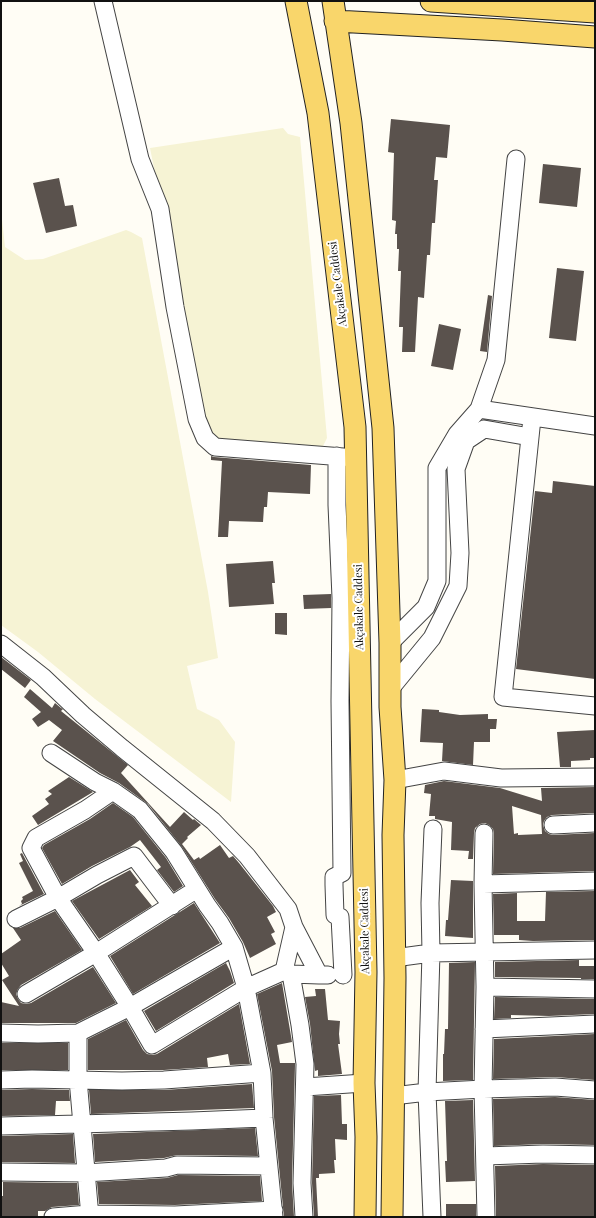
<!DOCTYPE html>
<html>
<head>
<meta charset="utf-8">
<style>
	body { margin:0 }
	#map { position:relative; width:596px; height:1218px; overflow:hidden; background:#fffdf5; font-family:"Playfair Display",serif }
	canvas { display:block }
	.frame { position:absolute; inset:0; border:2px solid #111; pointer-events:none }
</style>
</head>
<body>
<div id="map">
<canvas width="596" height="1218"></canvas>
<div class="frame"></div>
</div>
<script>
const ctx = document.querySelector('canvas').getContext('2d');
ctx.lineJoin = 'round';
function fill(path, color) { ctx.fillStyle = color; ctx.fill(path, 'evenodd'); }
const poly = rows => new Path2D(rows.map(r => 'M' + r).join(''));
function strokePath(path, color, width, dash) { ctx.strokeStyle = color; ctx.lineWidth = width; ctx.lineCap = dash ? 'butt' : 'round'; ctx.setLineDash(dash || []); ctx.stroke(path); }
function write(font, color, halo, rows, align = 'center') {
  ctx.font = font + ' "Playfair Display",serif'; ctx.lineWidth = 4; ctx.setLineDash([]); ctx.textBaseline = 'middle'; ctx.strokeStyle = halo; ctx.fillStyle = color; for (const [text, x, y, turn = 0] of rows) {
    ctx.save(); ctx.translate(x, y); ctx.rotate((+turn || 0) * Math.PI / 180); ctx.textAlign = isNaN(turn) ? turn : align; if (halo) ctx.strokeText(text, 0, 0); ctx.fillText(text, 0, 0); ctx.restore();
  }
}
const farmland = poly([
	[283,128,288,134,300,137,327,438,321,450,218,444,206,428,150,148],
	[1,210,5,247,25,260,43,259,126,230,131,232,142,238,208,592,218,658,187,666,197,709,219,720,235,742,231,802,95,699,38,652,1,625]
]);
const building = poly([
	[391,119,450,125,447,158,436,157,434,180,438,180,435,223,432,223,430,255,427,255,424,298,418,297,415,352,402,352,403,327,399,327,401,271,398,271,399,249,397,249,397,234,395,234,396,221,392,220,394,153,388,152],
	[543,164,581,168,577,207,539,203],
	[59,178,65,206,73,205,77,226,46,233,33,183],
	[557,268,584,271,576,341,549,338],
	[488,295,492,296,487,352,480,351],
	[439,324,461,329,453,370,431,366],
	[211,456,214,457,311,465,310,494,268,492,267,507,264,507,263,522,229,521,228,537,218,537,222,461,211,460],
	[553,481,595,486,595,679,516,669,535,491,552,493],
	[273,561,275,583,272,583,274,604,229,607,226,564],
	[331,594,331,608,304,609,303,595],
	[275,613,287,613,287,635,275,634],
	[1,657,31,680,25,688,1,669],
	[30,689,52,708,55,703,61,708,63,709,61,711,128,765,121,773,170,827,184,812,193,820,194,819,201,825,187,837,188,838,182,844,194,860,199,857,200,859,220,845,229,858,233,856,239,863,273,906,276,912,267,917,275,932,271,934,276,944,250,958,243,942,229,918,215,899,182,847,148,804,119,783,100,773,53,741,62,730,49,720,38,727,32,719,41,712,24,697],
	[422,709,439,710,439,712,460,715,488,714,488,719,497,719,496,729,490,729,490,742,474,742,473,765,442,761,443,743,420,742],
	[595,730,595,758,590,758,590,760,571,761,571,767,560,767,557,732],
	[69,777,93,792,38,825,32,816,49,804,45,799,52,794,48,791],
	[444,781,500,788,542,801,541,788,595,787,595,813,552,815,547,817,544,821,543,825,545,831,549,834,553,835,595,833,595,871,493,874,494,833,493,829,489,825,485,823,480,824,475,828,474,833,473,859,468,859,469,851,451,850,452,822,435,819,435,816,429,816,431,794,424,793,425,785],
	[512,806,541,815,542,834,518,835,518,833,514,834],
	[113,803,133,817,166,858,183,886,174,892,157,870,161,867,140,840,130,847,92,866,62,884,42,848,44,845,90,819],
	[22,853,44,894,19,906,22,904,21,901,23,899,22,897,33,891,19,863,23,861,20,854],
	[130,870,139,882,135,885,152,906,99,939,72,901],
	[451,880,473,881,473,938,445,936,446,920,448,920],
	[595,891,595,940,533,941,519,940,519,935,494,935,493,894,517,893,517,921,545,921,546,892],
	[194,903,220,943,133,994,110,956],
	[55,911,82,950,21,985,18,989,16,994,18,999,21,1003,26,1004,31,1003,93,967,116,1003,76,1023,1,1023,1,1002,19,1006,2,980,9,976,1,963,1,954,21,940,13,928,20,928],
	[579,960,579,966,595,966,595,979,581,979,581,978,495,977,495,962],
	[475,962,473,1080,443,1081,443,1054,444,1054,445,1029,448,1029,449,963],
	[226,963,230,971,234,983,156,1031,144,1011],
	[282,983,292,1042,277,1045,280,1063,295,1063,295,1065,292,1183,294,1217,284,1217,274,1117,272,1071,257,994],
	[315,989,325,989,328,1020,340,1021,339,1034,340,1044,338,1044,342,1074,318,1076,318,1070,315,1071,310,1024,305,997,316,996],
	[495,997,595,999,595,1014,549,1016,511,1015,511,1018,494,1019],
	[239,1004,250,1064,230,1065,228,1054,207,1058,208,1067,164,1070,88,1070,88,1039,126,1020,143,1050,147,1054,153,1055,157,1054],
	[595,1034,595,1080,555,1077,493,1079,494,1039],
	[1,1043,68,1043,68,1070,1,1070],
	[252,1084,254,1108,91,1114,89,1090,164,1090],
	[32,1089,69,1090,70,1101,56,1101,55,1115,1,1116,1,1090],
	[341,1095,342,1124,347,1124,347,1140,335,1139,336,1160,334,1160,335,1173,319,1174,319,1178,316,1178,318,1217,314,1217,312,1183,314,1096],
	[555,1097,595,1100,595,1145,543,1144,494,1146,493,1099],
	[473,1100,475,1181,446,1182,445,1161,447,1161,445,1101],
	[255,1128,258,1156,177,1155,164,1158,95,1162,93,1134],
	[73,1134,75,1163,1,1162,1,1136],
	[543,1164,594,1165,595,1217,496,1216,495,1166],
	[178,1175,260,1176,262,1201,175,1205,99,1204,97,1182,167,1178],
	[3,1182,77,1183,79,1205,52,1207,45,1211,38,1211,38,1216,1,1217,1,1196,3,1196],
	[446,1204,476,1204,476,1217,446,1217]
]);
const minor = poly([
	[103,1,140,159,160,209,175,307,197,419,205,438,215,447,356,458],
	[479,409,496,360,516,159],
	[532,418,503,697,595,706],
	[337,456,337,505,341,598,340,701,342,873,334,877,334,885,335,915,340,917,343,975],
	[390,643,426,607,437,581,437,468,457,434,479,409,595,426],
	[1,644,43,677,83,715,122,748,213,821,247,856,288,909,294,927,319,975,328,975],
	[391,688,432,638,458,586,460,553,456,469,466,441,484,429,530,437],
	[51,753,95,782,113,791,140,810,174,852,207,905,220,923,234,947,246,988,262,1073,264,1118,274,1217],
	[395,780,444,771,501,778,595,777],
	[113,791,85,810,36,838,31,848,58,898,96,953,130,1007,152,1045,246,988,284,971,291,974,319,975],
	[553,825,595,823],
	[484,833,483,884,485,987,483,1089,486,1217],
	[483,884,595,881],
	[16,919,58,898,97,875,134,856,172,906],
	[394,958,431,953,595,950],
	[284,971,294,927],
	[291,974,300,1025,305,1064,302,1183,304,1217],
	[485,987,595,989],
	[26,994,96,953,197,889],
	[484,1029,595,1024],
	[1,1033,38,1034,78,1033],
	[1,1080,32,1079,122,1081,164,1080,262,1073],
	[305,1087,364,1083],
	[393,1096,427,1092,483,1089,555,1087,595,1090],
	[1,1126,192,1121,264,1118],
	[485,1156,543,1154,595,1155],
	[1,1172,85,1173,166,1168,177,1165,268,1166],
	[53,1217,89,1214,175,1215,274,1210],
	[90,1217,78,1079,78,1033,130,1007,234,947],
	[432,1217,427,1092,431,953,430,903,433,829]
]);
const major = poly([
	[296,1,318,113,355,427,366,972,364,1083,366,1137,365,1217],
	[333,1,351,123,383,428,390,643,390,707,395,780,393,835,395,978,392,1217],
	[431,1,595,12],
	[335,21,502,30,595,37]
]);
const streetNames = [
	["Akçakale Caddesi",338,284,-97],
	["Akçakale Caddesi",359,607,-91],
	["Akçakale Caddesi",365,931,-91]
];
fill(farmland, '#f6f3d4');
fill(building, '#5a524d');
strokePath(minor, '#444', 19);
strokePath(major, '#222', 23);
strokePath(minor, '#fff', 17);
strokePath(major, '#f9d66b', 21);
write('11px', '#111', '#fff', streetNames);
</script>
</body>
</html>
